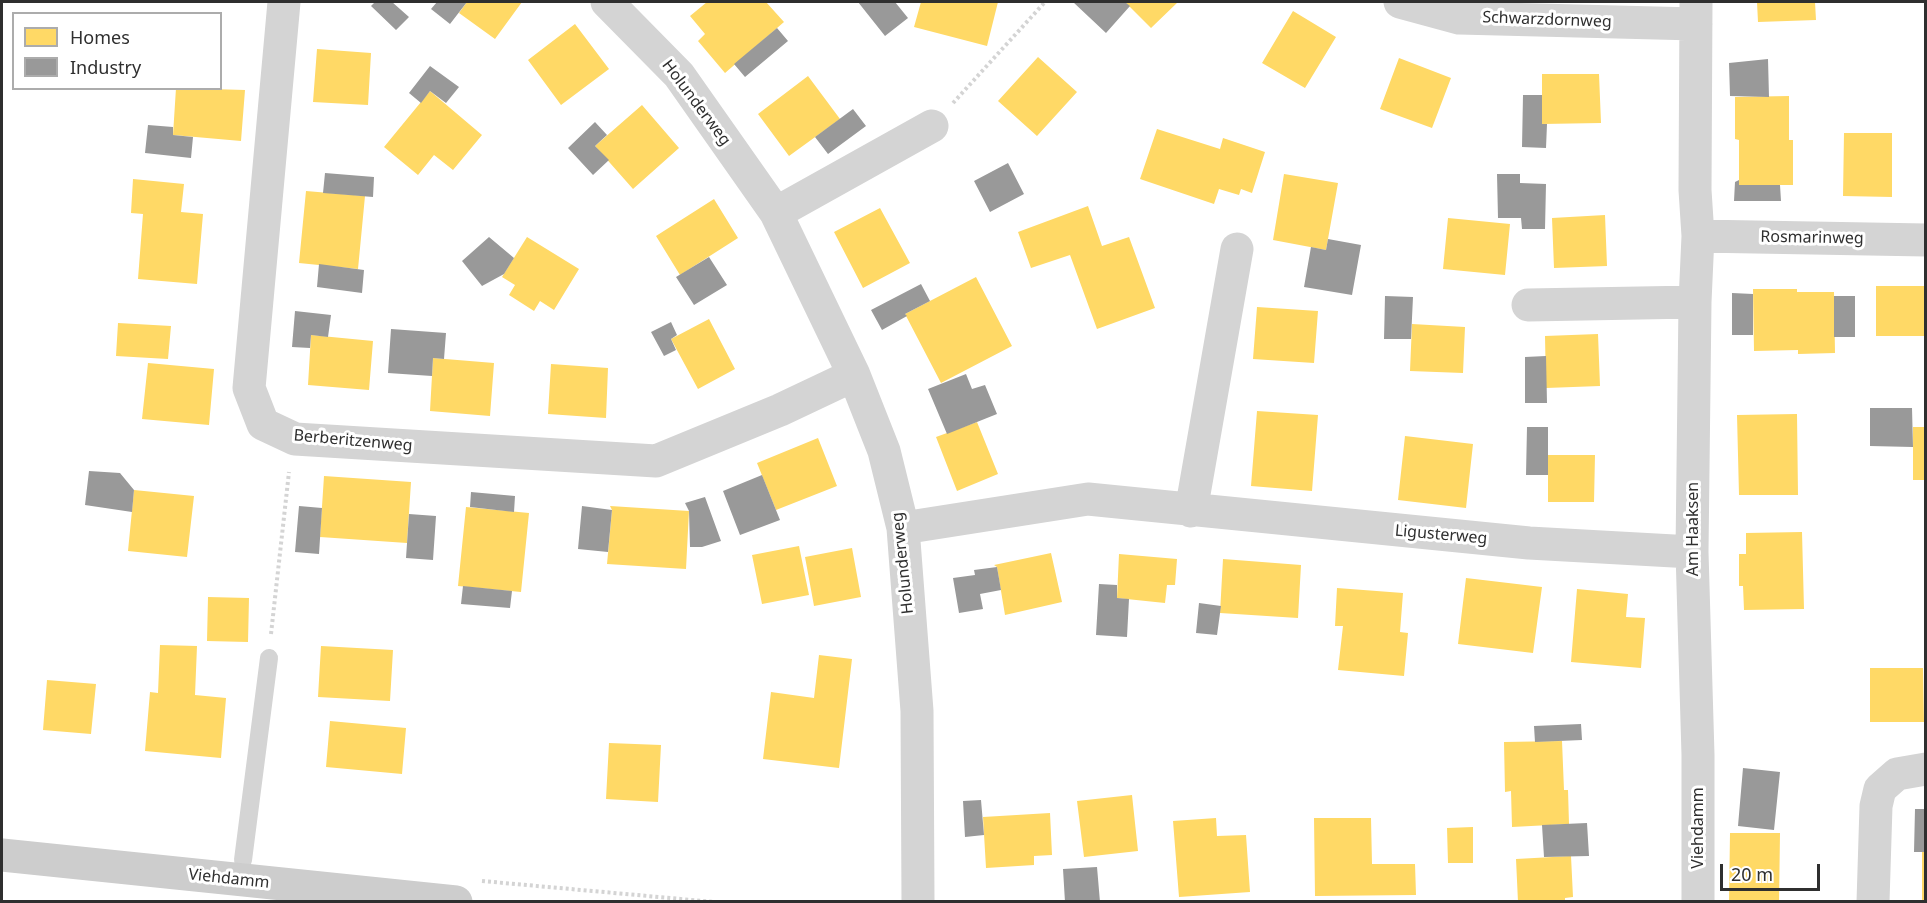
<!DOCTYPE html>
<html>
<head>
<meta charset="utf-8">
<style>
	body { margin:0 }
	#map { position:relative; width:1927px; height:903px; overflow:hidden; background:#fff; font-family:"Noto Sans",sans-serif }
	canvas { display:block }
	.frame { position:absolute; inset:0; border:3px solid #2f2f2f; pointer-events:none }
	.legend { position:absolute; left:12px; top:12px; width:210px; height:78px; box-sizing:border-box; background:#fff; border:2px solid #acacac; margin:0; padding:8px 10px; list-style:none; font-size:18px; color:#2f2f2f }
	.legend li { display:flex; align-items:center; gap:12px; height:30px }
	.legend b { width:30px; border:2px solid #acacac }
	.scale { position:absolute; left:1720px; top:864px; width:100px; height:27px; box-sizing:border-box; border:3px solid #2f2f2f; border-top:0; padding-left:8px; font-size:18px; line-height:21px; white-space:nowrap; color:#2f2f2f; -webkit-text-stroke:4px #fff; paint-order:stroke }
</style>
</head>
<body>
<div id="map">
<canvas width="1927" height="903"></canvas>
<div class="frame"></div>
<ul class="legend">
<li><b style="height:16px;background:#ffd966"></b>Homes</li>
<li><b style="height:16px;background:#999"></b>Industry</li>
</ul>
<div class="scale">20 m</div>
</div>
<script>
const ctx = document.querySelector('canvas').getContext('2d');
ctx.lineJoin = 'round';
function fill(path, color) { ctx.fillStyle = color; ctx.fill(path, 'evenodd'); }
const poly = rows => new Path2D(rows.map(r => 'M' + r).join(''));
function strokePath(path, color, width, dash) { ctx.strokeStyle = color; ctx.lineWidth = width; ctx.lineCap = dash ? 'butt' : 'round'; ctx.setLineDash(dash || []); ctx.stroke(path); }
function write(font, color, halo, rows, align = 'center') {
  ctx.font = font + ' "Noto Sans",sans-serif'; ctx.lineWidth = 6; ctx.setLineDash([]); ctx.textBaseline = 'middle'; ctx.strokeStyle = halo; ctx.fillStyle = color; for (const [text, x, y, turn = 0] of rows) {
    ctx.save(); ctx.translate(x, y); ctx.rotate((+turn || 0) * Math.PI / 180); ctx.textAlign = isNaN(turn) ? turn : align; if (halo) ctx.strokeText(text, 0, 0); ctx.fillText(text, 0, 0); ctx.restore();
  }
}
const homes = poly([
	[467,2,522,2,495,39,459,13],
	[707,2,766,2,784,22,725,73,698,41,705,34,690,16],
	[921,2,998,2,987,46,914,27],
	[1125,2,1178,2,1151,28],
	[1757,2,1815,2,1816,20,1758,22],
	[1293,11,1336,37,1305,88,1262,63],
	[575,24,609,69,561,105,528,60],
	[317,49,371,53,368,105,313,102],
	[1038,57,1077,92,1037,136,998,101],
	[1399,58,1451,78,1432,128,1380,109],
	[1542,74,1599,74,1601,123,1542,124],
	[808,76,840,119,789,156,758,114],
	[176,88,245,90,241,141,173,135],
	[430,91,482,135,453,170,434,155,418,175,384,147],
	[1789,96,1789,140,1793,140,1793,185,1739,185,1739,140,1735,139,1735,97],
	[642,105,679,148,633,189,595,146],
	[1157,129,1220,149,1223,138,1265,152,1252,193,1241,189,1239,195,1219,189,1214,204,1140,179],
	[1844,133,1892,133,1892,197,1843,196],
	[1284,174,1338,183,1326,250,1273,240],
	[133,179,184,184,181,212,203,214,197,284,138,279,143,214,131,213],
	[306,191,365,196,358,269,299,263],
	[714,199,738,238,680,275,656,236],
	[1088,206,1102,246,1129,237,1155,308,1097,329,1070,255,1031,268,1018,232],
	[880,208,910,263,863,288,834,232],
	[1605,215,1607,266,1554,268,1552,218],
	[1448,218,1510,224,1505,275,1443,269],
	[527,237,579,269,554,310,540,301,534,311,509,295,515,285,502,277],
	[976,277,1012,346,941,383,905,314],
	[1876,286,1926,286,1926,336,1876,336],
	[1753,289,1797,289,1797,292,1834,292,1835,353,1798,354,1798,350,1754,351],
	[1257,307,1318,311,1314,363,1253,359],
	[709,319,735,369,698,389,671,339],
	[118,323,171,326,168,359,116,356],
	[1412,324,1465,327,1463,373,1410,371],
	[1598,334,1600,386,1546,388,1545,336],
	[311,335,373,341,369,390,308,385],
	[433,358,494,363,490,416,430,411],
	[148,363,214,369,209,425,142,419],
	[551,364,608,368,606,418,548,414],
	[1257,411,1318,415,1312,491,1251,486],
	[1797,414,1798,495,1739,495,1737,415],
	[977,422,998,474,957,491,936,437],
	[1913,427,1926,427,1926,480,1913,480],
	[1405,436,1473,444,1466,508,1398,500],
	[818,438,837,486,776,510,757,463],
	[1548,455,1595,455,1594,502,1548,502],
	[324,476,411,482,407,543,320,537],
	[134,490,194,496,187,557,128,551],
	[610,506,689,511,686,569,607,564,612,510],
	[466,507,529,513,521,592,458,586],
	[1802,532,1804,609,1744,610,1743,586,1739,586,1739,554,1746,554,1746,533],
	[799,546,809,595,762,604,752,555],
	[852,548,861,597,814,606,805,557],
	[1051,553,1062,602,1005,615,997,567,994,565],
	[1119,554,1177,559,1175,585,1167,585,1165,603,1117,598],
	[1223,559,1301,565,1298,618,1220,613],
	[1466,578,1542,587,1533,653,1458,644],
	[1337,588,1403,593,1400,632,1408,633,1404,676,1338,670,1343,626,1335,626],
	[1577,589,1628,594,1626,617,1645,618,1641,668,1571,662],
	[208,597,249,598,248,642,207,641],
	[160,645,197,646,195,695,226,698,221,758,145,751,150,692,158,693],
	[321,646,393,650,390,701,318,697],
	[819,655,852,659,839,768,763,759,771,692,814,698],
	[1870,668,1923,668,1924,722,1870,722],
	[47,680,96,684,91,734,43,730],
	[330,721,406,728,402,774,326,767],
	[1562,741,1564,790,1568,790,1569,824,1512,827,1511,791,1505,792,1504,742],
	[609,743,661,745,658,802,606,799],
	[1132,795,1138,851,1084,857,1077,801],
	[1050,813,1052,855,1034,856,1034,865,986,868,983,817],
	[1216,818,1217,836,1246,835,1250,892,1179,897,1173,821],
	[1314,818,1371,818,1372,864,1415,864,1416,895,1315,896],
	[1473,827,1473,863,1448,863,1447,828],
	[1730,833,1780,833,1779,902,1729,902],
	[1922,852,1926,852,1926,902,1922,902],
	[1571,856,1573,897,1565,898,1565,902,1518,902,1516,859]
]);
const industry = poly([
	[375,2,392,2,409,17,396,30,371,6],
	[437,2,467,2,450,24,431,9],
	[858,2,895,2,908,18,885,36],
	[1073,2,1125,2,1130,6,1106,33],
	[777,28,788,41,745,77,734,64],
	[1768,59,1769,97,1730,96,1729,63],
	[430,66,459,87,446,103,430,91,421,103,409,93],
	[1523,95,1542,95,1542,124,1547,124,1546,148,1522,147],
	[853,109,866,126,828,154,815,137],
	[595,122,607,135,595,146,609,160,593,175,568,148],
	[148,125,173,127,173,135,193,137,191,158,145,153],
	[1008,163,1024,194,990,212,974,181],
	[325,173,374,177,373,197,323,193],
	[1497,174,1520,174,1520,183,1546,184,1545,229,1522,229,1521,218,1498,218],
	[1739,180,1739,185,1780,185,1781,201,1734,201,1735,182],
	[489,237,514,258,504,274,482,286,462,261],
	[1328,239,1361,245,1352,295,1304,287,1311,247,1326,250],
	[709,257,727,285,694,305,676,277],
	[319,264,364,270,362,293,317,287],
	[921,284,930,301,905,314,907,316,882,330,871,310],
	[1732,293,1753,294,1753,335,1732,335],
	[1385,296,1413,297,1411,339,1384,339],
	[1834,296,1855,296,1855,337,1834,337],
	[295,311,331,315,328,337,311,335,310,348,292,347],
	[671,322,677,335,671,339,676,350,664,356,651,332],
	[391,329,446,333,444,359,433,358,432,376,388,373],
	[1546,356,1547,403,1525,403,1525,357],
	[966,374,972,389,985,385,997,414,947,434,928,389],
	[1870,408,1912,408,1913,447,1870,446],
	[1527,427,1548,427,1548,475,1526,475],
	[89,471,120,473,134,490,132,512,85,505],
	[762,475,780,520,740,535,723,491],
	[471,492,515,496,514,512,470,507],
	[705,497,721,541,702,547,690,547,689,511,685,503],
	[299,506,322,508,319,554,295,552],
	[582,506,612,510,608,552,578,549],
	[409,514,436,516,433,560,406,558],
	[997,567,1001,590,980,594,983,609,959,613,953,578,975,575,974,570],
	[1099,584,1117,585,1117,598,1129,599,1127,637,1096,635],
	[463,586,512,591,510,608,461,604],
	[1199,603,1221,606,1217,635,1196,633],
	[1581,724,1582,740,1535,742,1534,726],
	[1743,768,1780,772,1774,830,1738,826],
	[981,800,984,835,965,837,963,801],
	[1915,809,1926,809,1926,852,1914,852],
	[1587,823,1589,856,1544,857,1542,825],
	[1097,867,1100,902,1065,902,1063,869]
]);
const path = poly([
	[953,103,1045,2],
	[271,634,289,472],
	[482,881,714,902]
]);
const service = poly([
	[243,860,269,658]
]);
const minor = poly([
	[284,2,249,388,263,424,295,439,656,461,780,410,854,375],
	[607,2,679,75,776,213,854,375,884,451,903,528,917,711,918,902],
	[1400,2,1459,18,1696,24],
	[1696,2,1695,190,1698,236,1695,302,1692,552,1698,755,1698,902],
	[776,213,932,126],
	[1698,236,1926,240],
	[1528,305,1695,302],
	[1191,511,1237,249],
	[903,528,1088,499,1529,543,1692,552],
	[1873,902,1876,806,1880,789,1897,774,1926,769]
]);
const secondary = poly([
	[2,855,456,902]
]);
const streetNames = [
	["Schwarzdornweg",1547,20,2],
	["Holunderweg",696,103,53],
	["Rosmarinweg",1812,238,1],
	["Berberitzenweg",353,441,5],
	["Am Haaksen",1693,529,-90],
	["Ligusterweg",1441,535,5],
	["Holunderweg",903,563,-96],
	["Viehdamm",1698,828,-90],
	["Viehdamm",229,879,6]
];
fill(homes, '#ffd966');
fill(industry, '#999');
strokePath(path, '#d4d4d4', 4, [3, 3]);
strokePath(service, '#d4d4d4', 18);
strokePath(minor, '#d4d4d4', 33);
strokePath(secondary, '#cdcdcd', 33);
write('16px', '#2f2f2f', '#fff', streetNames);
</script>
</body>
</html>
